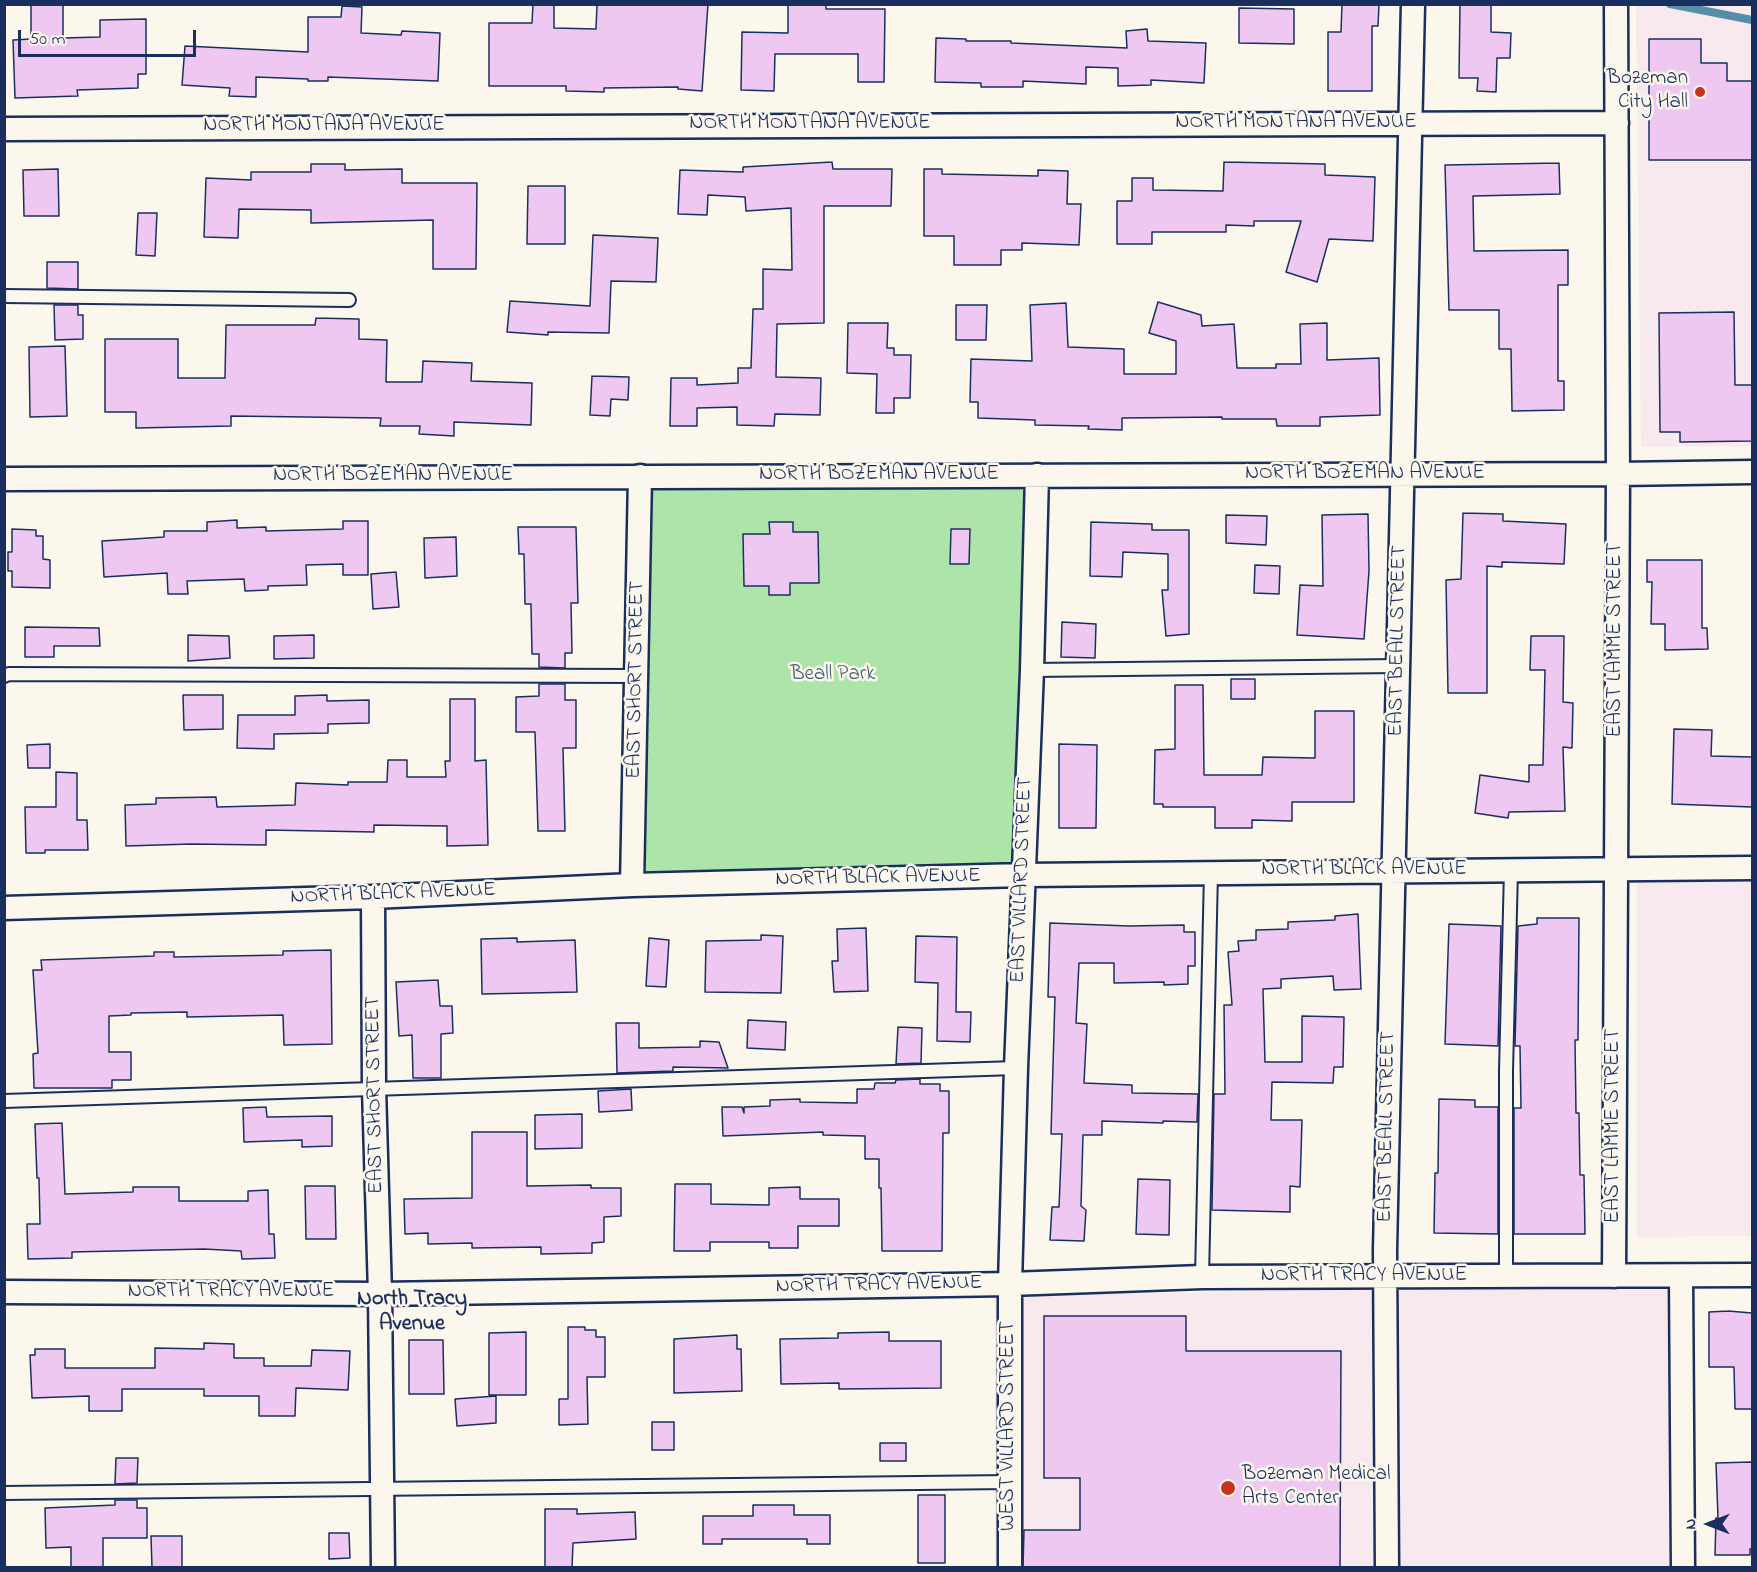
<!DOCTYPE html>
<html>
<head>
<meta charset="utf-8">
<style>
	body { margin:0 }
	#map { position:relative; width:1757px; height:1572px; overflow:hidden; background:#fbf7ec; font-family:"Indie Flower",sans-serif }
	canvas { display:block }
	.frame { position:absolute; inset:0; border:6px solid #1b2f5e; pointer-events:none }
	.north { position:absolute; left:1679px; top:1494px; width:60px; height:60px; -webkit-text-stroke:4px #fbf7ec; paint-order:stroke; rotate:270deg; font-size:16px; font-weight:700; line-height:24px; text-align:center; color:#1b2f5e }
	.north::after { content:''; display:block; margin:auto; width:21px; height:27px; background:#1b2f5e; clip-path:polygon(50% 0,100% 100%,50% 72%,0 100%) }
	.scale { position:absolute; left:18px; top:30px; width:178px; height:27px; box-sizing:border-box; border:3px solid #1b2f5e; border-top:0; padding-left:8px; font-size:18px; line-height:21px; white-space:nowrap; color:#1b2f5e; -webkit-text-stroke:4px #fbf7ec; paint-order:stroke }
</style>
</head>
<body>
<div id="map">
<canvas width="1757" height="1572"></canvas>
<div class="frame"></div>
<div class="north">N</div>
<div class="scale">50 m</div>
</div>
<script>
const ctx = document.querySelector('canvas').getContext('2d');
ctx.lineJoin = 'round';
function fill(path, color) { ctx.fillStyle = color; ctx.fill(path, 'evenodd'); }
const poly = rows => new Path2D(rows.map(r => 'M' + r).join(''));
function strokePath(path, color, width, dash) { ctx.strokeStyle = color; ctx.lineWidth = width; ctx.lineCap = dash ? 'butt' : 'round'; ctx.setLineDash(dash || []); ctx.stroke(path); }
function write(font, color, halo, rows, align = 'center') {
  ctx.font = font + ' "Indie Flower",sans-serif'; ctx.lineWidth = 5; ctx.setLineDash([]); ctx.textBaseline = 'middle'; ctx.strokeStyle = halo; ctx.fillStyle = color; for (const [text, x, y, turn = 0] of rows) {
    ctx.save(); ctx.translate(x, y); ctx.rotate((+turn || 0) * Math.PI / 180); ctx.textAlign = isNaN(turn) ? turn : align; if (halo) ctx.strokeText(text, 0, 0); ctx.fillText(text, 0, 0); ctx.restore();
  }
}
const built = poly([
	[1636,5,1752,5,1752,446,1641,447],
	[1637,878,1752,881,1752,1236,1637,1237],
	[1634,1285,1669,1286,1673,1567,995,1568,995,1296]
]);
const green = poly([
	[1037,475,1024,875,632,885,640,476]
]);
const stream = poly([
	[1670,4,1752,20]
]);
const building = poly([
	[31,4,63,4,63,38,100,37,100,20,146,19,146,74,138,74,138,88,77,90,78,96,15,98,13,40,31,39,31,4],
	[533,4,554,4,554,28,596,29,597,4,708,4,702,91,678,89,678,87,604,88,604,92,566,91,566,86,489,86,489,23,532,23,533,4],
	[788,4,826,4,826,9,885,9,884,82,858,82,858,54,775,54,774,91,741,90,742,32,788,33,788,4],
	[1342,4,1379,4,1378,26,1372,26,1372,91,1328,91,1328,32,1341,32,1342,4],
	[1460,4,1491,4,1491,32,1511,33,1510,58,1497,58,1496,92,1477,91,1478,78,1459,78,1460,4],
	[342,6,362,7,361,33,401,35,402,31,440,33,438,81,328,77,328,81,308,81,308,79,256,77,256,97,229,96,230,88,182,85,185,46,308,52,308,17,341,17,342,6],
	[1239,8,1294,9,1294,44,1239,43,1239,8],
	[1147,29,1148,41,1206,43,1204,83,1151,80,1151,85,1118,86,1118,68,1086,67,1086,84,1023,81,1023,87,981,87,981,83,935,82,936,38,966,39,966,41,1011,41,1011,43,1127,48,1126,31,1147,29],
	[1649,39,1701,39,1701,63,1727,63,1727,81,1752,81,1752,160,1649,160,1649,39],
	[832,162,833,169,892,169,891,206,824,206,824,323,777,324,776,377,821,378,820,415,775,414,774,426,737,425,737,407,697,408,697,426,670,426,671,378,697,378,697,385,738,383,738,368,751,368,753,309,763,309,763,269,792,270,791,208,746,211,745,197,708,195,707,215,678,214,680,170,743,172,743,167,832,162],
	[1224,162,1325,164,1325,175,1375,177,1373,241,1329,239,1317,282,1286,272,1301,221,1254,221,1254,226,1226,225,1226,232,1152,232,1152,244,1117,244,1117,201,1132,201,1132,178,1153,178,1153,190,1223,191,1224,162],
	[1559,163,1560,194,1473,196,1474,251,1568,250,1568,285,1558,285,1558,381,1564,381,1564,410,1512,411,1511,349,1499,349,1499,310,1449,310,1445,165,1559,163],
	[311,164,345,164,345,170,402,169,402,183,477,183,476,269,433,269,433,220,311,223,311,210,239,209,238,238,204,237,206,178,251,180,251,172,311,172,311,164],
	[58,169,59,216,24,216,23,170,58,169],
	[924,169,942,169,942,174,1038,176,1038,170,1068,171,1067,204,1081,204,1079,245,1022,243,1022,250,1001,250,1001,265,954,265,954,236,924,236,924,169],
	[528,186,565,186,565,244,527,244,528,186],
	[138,213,157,213,155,256,136,255,138,213],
	[593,235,658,238,656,282,611,281,609,333,548,332,548,335,507,332,510,301,590,306,593,235],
	[47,262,78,262,78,289,47,288,47,262],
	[1158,302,1201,315,1202,326,1234,324,1237,368,1276,368,1276,364,1301,364,1300,324,1327,323,1327,360,1379,358,1380,415,1320,417,1320,426,1277,426,1276,419,1222,419,1222,417,1122,418,1122,430,1088,429,1089,426,1035,425,1035,420,978,418,978,402,970,402,971,359,1032,361,1030,305,1066,303,1068,347,1124,349,1124,374,1176,374,1176,341,1149,333,1158,302],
	[54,305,78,305,78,315,83,315,83,339,55,340,54,305],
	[956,305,987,305,986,340,956,340,956,305],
	[1734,312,1735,385,1752,385,1752,441,1680,442,1680,432,1660,432,1659,313,1734,312],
	[316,318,359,319,359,339,387,340,386,382,422,382,423,361,472,363,471,381,532,383,531,425,454,422,454,436,419,434,420,426,380,426,381,418,231,416,231,426,136,428,136,412,105,412,105,339,178,339,178,378,225,378,226,325,315,325,316,318],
	[848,323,888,323,887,348,894,348,894,355,911,355,910,398,894,398,894,413,876,413,877,374,847,373,848,323],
	[65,346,67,416,30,417,29,347,65,346],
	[592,376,629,377,628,400,611,399,610,416,590,415,592,376],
	[1463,513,1503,514,1503,521,1566,524,1564,564,1502,562,1502,567,1487,566,1487,693,1448,693,1446,580,1461,579,1463,513],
	[1368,514,1369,571,1364,639,1297,635,1300,585,1323,586,1322,515,1368,514],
	[1226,515,1267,516,1266,545,1226,543,1226,515],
	[237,520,237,528,266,527,266,531,343,529,343,521,368,521,368,575,343,575,343,564,306,565,307,585,268,586,268,590,245,591,244,579,187,581,188,594,168,594,167,573,104,577,102,541,164,537,164,531,207,531,207,522,237,520],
	[769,522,793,522,793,532,818,532,819,583,790,583,790,595,769,595,769,586,744,586,743,534,770,534,769,522],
	[1091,522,1152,524,1152,530,1189,530,1189,634,1166,636,1162,590,1168,590,1168,554,1123,552,1122,577,1090,576,1091,522],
	[518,527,576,527,578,603,571,603,572,653,565,653,565,668,539,667,539,654,532,654,531,604,525,604,524,554,519,554,518,527],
	[12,529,36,530,36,536,43,536,43,559,50,560,50,588,12,587,12,571,8,571,8,552,12,552,12,529],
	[951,529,970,529,969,564,950,564,951,529],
	[456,537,457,576,425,578,424,538,456,537],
	[1647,560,1702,560,1702,628,1707,628,1708,649,1665,650,1665,624,1651,624,1652,582,1647,582,1647,560],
	[1255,565,1280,566,1279,594,1254,593,1255,565],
	[396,572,399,607,373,609,371,574,396,572],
	[1062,622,1096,624,1095,658,1061,657,1062,622],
	[25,627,99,628,100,646,54,646,54,657,25,657,25,627],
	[188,635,229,636,230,658,188,661,188,635],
	[314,635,314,658,274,659,274,636,314,635],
	[1531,636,1564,636,1563,702,1573,703,1572,748,1563,747,1565,811,1509,812,1508,818,1475,813,1480,775,1529,782,1529,765,1543,765,1545,670,1530,670,1531,636],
	[1231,679,1255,679,1255,699,1231,699,1231,679],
	[539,684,565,684,565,700,576,700,576,748,563,748,565,831,538,831,535,732,516,732,516,697,539,696,539,684],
	[1175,685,1203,685,1204,775,1262,775,1263,757,1315,758,1315,711,1354,711,1354,802,1292,802,1292,821,1252,820,1252,828,1215,828,1215,807,1163,807,1163,804,1154,804,1155,750,1175,749,1175,685],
	[183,695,223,695,223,729,184,730,183,695],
	[327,695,327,701,369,700,369,723,328,724,328,733,274,734,274,749,237,748,238,715,295,715,295,696,327,695],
	[450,699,475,699,475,761,486,760,488,845,447,846,447,826,374,825,374,832,266,830,266,845,191,844,126,846,125,805,156,804,156,798,216,797,217,807,295,805,296,783,348,785,348,782,387,782,388,760,407,760,407,777,446,777,445,761,450,761,450,699],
	[1674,729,1712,730,1711,756,1752,757,1752,807,1672,804,1674,729],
	[50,744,50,768,28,768,27,745,50,744],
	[1059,744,1097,745,1096,828,1059,828,1059,744],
	[56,772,77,773,77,820,87,820,88,850,45,850,45,853,26,853,25,807,56,807,56,772],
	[1358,914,1361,989,1334,990,1333,976,1281,979,1281,988,1263,989,1265,1062,1302,1062,1302,1016,1344,1017,1343,1067,1334,1067,1333,1083,1272,1082,1271,1120,1302,1120,1300,1187,1290,1186,1290,1212,1212,1210,1214,1094,1225,1094,1224,1005,1232,1005,1228,952,1239,951,1238,941,1256,940,1256,930,1288,929,1288,922,1335,920,1335,916,1358,914],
	[1537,918,1579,918,1578,1040,1575,1040,1576,1113,1579,1113,1580,1175,1584,1175,1585,1234,1514,1234,1514,1108,1521,1108,1520,1046,1515,1046,1518,926,1537,924,1537,918],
	[1050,923,1129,926,1184,925,1184,932,1195,932,1195,966,1188,966,1188,984,1164,985,1164,982,1114,983,1114,963,1079,963,1076,1023,1087,1024,1084,1083,1132,1085,1132,1093,1198,1094,1197,1122,1163,1121,1163,1123,1102,1121,1102,1135,1083,1135,1081,1206,1086,1210,1084,1241,1050,1240,1052,1207,1059,1207,1062,1134,1051,1134,1055,997,1048,997,1050,923],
	[1449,924,1501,926,1498,1046,1445,1044,1449,924],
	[866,928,868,991,834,992,832,961,838,961,837,929,866,928],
	[761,935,783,936,781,993,705,992,706,941,761,940,761,935],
	[916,936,957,937,956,1012,971,1012,970,1042,937,1041,938,983,915,982,916,936],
	[517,938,517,942,575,940,577,992,482,994,481,939,517,938],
	[649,938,669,940,666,987,646,986,649,938],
	[331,950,332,1044,284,1045,283,1015,187,1017,187,1012,131,1013,131,1015,109,1016,109,1052,131,1052,131,1080,112,1080,112,1088,34,1088,33,1054,38,1053,33,970,42,970,41,960,154,956,154,952,174,952,174,957,283,955,283,951,331,950],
	[438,980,440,1006,452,1006,453,1033,441,1034,441,1078,413,1078,412,1035,399,1036,396,982,438,980],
	[748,1020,786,1022,785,1050,747,1048,748,1020],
	[616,1023,639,1023,639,1048,700,1047,700,1041,719,1042,728,1068,673,1067,673,1071,617,1073,616,1023],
	[898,1027,922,1028,921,1063,896,1064,898,1027],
	[920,1079,920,1084,940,1084,940,1091,949,1091,949,1133,943,1133,942,1251,882,1251,881,1188,879,1188,879,1159,865,1159,865,1136,823,1135,823,1132,723,1136,722,1107,742,1107,744,1113,744,1107,770,1106,770,1100,800,1099,800,1102,857,1103,857,1089,874,1089,875,1083,895,1083,896,1080,920,1079],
	[631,1089,632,1110,599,1112,598,1091,631,1089],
	[1439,1099,1475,1100,1475,1107,1498,1107,1498,1234,1434,1233,1435,1173,1438,1173,1439,1099],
	[266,1107,267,1117,332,1116,332,1146,302,1147,302,1140,244,1142,243,1108,266,1107],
	[582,1114,582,1148,535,1149,535,1115,582,1114],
	[62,1123,65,1194,133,1192,133,1187,179,1187,179,1201,248,1201,248,1191,268,1190,269,1234,274,1234,275,1258,242,1259,241,1251,204,1249,72,1252,72,1258,28,1259,27,1224,40,1224,39,1178,37,1178,35,1124,62,1123],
	[472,1132,527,1132,527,1186,591,1185,591,1188,621,1188,621,1216,604,1217,604,1242,592,1243,592,1253,541,1254,541,1247,472,1248,472,1243,428,1244,428,1233,405,1234,404,1199,472,1198,472,1132],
	[1138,1179,1170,1180,1169,1235,1136,1234,1138,1179],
	[675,1184,711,1184,711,1204,769,1205,769,1188,800,1187,800,1199,839,1199,839,1226,798,1226,798,1248,769,1248,769,1242,710,1242,710,1251,674,1251,675,1184],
	[305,1186,335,1186,336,1239,306,1239,305,1186],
	[1728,1311,1752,1313,1752,1409,1735,1409,1734,1367,1709,1367,1709,1312,1728,1311],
	[1044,1316,1186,1316,1186,1351,1341,1351,1340,1568,1023,1568,1024,1530,1080,1530,1080,1478,1044,1478,1044,1316],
	[568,1327,585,1327,585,1330,596,1330,596,1337,605,1337,605,1377,587,1377,588,1424,559,1425,559,1399,568,1399,568,1327],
	[526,1332,526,1395,489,1395,489,1333,526,1332],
	[889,1332,889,1341,941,1341,941,1388,839,1389,839,1383,781,1384,780,1339,838,1338,838,1333,889,1332],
	[737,1335,737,1349,741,1349,742,1391,674,1393,674,1339,737,1335],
	[409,1340,443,1340,444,1394,409,1394,409,1340],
	[204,1343,234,1344,234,1358,264,1358,264,1366,311,1366,312,1350,350,1351,348,1390,296,1388,295,1416,259,1416,259,1396,204,1396,204,1389,122,1389,122,1411,89,1411,89,1396,32,1398,30,1355,35,1355,35,1349,65,1349,65,1368,155,1368,155,1348,204,1349,204,1343],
	[496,1396,496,1423,457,1426,455,1399,496,1396],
	[652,1422,674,1422,674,1450,652,1450,652,1422],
	[880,1443,906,1443,906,1461,880,1461,880,1443],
	[116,1458,138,1458,137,1483,115,1484,116,1458],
	[1752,1462,1752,1549,1750,1549,1750,1555,1715,1555,1716,1518,1718,1518,1716,1463,1752,1462],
	[918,1495,945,1495,945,1563,918,1563,918,1495],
	[115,1500,137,1500,137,1508,147,1508,147,1538,103,1538,103,1568,71,1568,71,1547,46,1548,45,1508,115,1505,115,1500],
	[753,1505,794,1505,794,1515,830,1515,830,1544,807,1544,807,1539,722,1539,722,1544,703,1544,703,1516,753,1516,753,1505],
	[545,1509,577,1509,577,1514,635,1512,636,1539,573,1543,572,1568,545,1568,545,1509],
	[329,1533,349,1533,350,1558,329,1559,329,1533],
	[151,1536,182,1536,182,1568,152,1568,151,1536]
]);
const lane = poly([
	[4,296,349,300],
	[1032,670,1398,666],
	[4,676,9,674,637,676],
	[4,1101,1016,1068],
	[1506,1276,1506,1071,1511,870],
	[1202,1277,1211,872],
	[4,1493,1010,1482]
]);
const street = poly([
	[4,129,1617,123],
	[4,479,1618,474,1752,472],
	[632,885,640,476],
	[373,897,374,1088,380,1294,383,1568],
	[4,908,373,897,632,885,1024,875,1752,868],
	[1614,1276,1618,474,1616,4],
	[1681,1276,1683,1568],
	[4,1292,380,1294,1010,1284,1202,1277,1752,1275],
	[1010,1568,1010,1284,1016,1068,1032,670,1037,475],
	[1387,1568,1385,1249,1413,4]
]);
const markers = [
	[1700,92,6,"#c8321e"],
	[1228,1488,8,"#c8321e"]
];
const poiNames = [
	["Bozeman",1688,80],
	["City Hall",1688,104],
	["Bozeman Medical",1242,1476,"left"],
	["Arts Center",1242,1500,"left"]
];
const streetNames = [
	["NORTH MONTANA AVENUE",1296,124],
	["NORTH MONTANA AVENUE",810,125],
	["NORTH MONTANA AVENUE",324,127],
	["NORTH BOZEMAN AVENUE",1365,475],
	["NORTH BOZEMAN AVENUE",879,476],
	["NORTH BOZEMAN AVENUE",393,477],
	["EAST LAMME STREET",1617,640,-90],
	["EAST BEALL STREET",1399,641,-89],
	["EAST SHORT STREET",637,680,-89],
	["NORTH BLACK AVENUE",1364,871],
	["NORTH BLACK AVENUE",878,879,-1],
	["EAST VILLARD STREET",1023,880,-88],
	["NORTH BLACK AVENUE",393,895,-2],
	["EAST SHORT STREET",376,1095,-91],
	["EAST LAMME STREET",1615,1126,-90],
	["EAST BEALL STREET",1388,1127,-89],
	["NORTH TRACY AVENUE",1364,1277],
	["NORTH TRACY AVENUE",879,1286,-1],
	["NORTH TRACY AVENUE",231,1293],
	["WEST VILLARD STREET",1010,1426,-90]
];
const parkNames = [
	["Beall Park",833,676]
];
const neighbourhoodNames = [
	["North Tracy",412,1300],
	["Avenue",412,1325]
];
fill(built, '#f7e9ee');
fill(green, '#ace4a9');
strokePath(stream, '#568ea9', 8);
fill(building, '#efc8f1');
strokePath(building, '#1b2f5e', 1.5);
strokePath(lane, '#1b2f5e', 16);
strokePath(street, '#1b2f5e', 27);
strokePath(lane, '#fbf7ec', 12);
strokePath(street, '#fbf7ec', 22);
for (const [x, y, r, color] of markers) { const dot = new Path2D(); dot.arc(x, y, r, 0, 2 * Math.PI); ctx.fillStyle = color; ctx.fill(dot); strokePath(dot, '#fbf7ec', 2); }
write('21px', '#1b2f5e', '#fbf7ec', poiNames, 'right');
write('21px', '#1b2f5e', '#fbf7ec', streetNames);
write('21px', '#3f5c71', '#fbf7ec', parkNames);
write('bold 22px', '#1b2f5e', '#fbf7ec', neighbourhoodNames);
</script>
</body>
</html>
